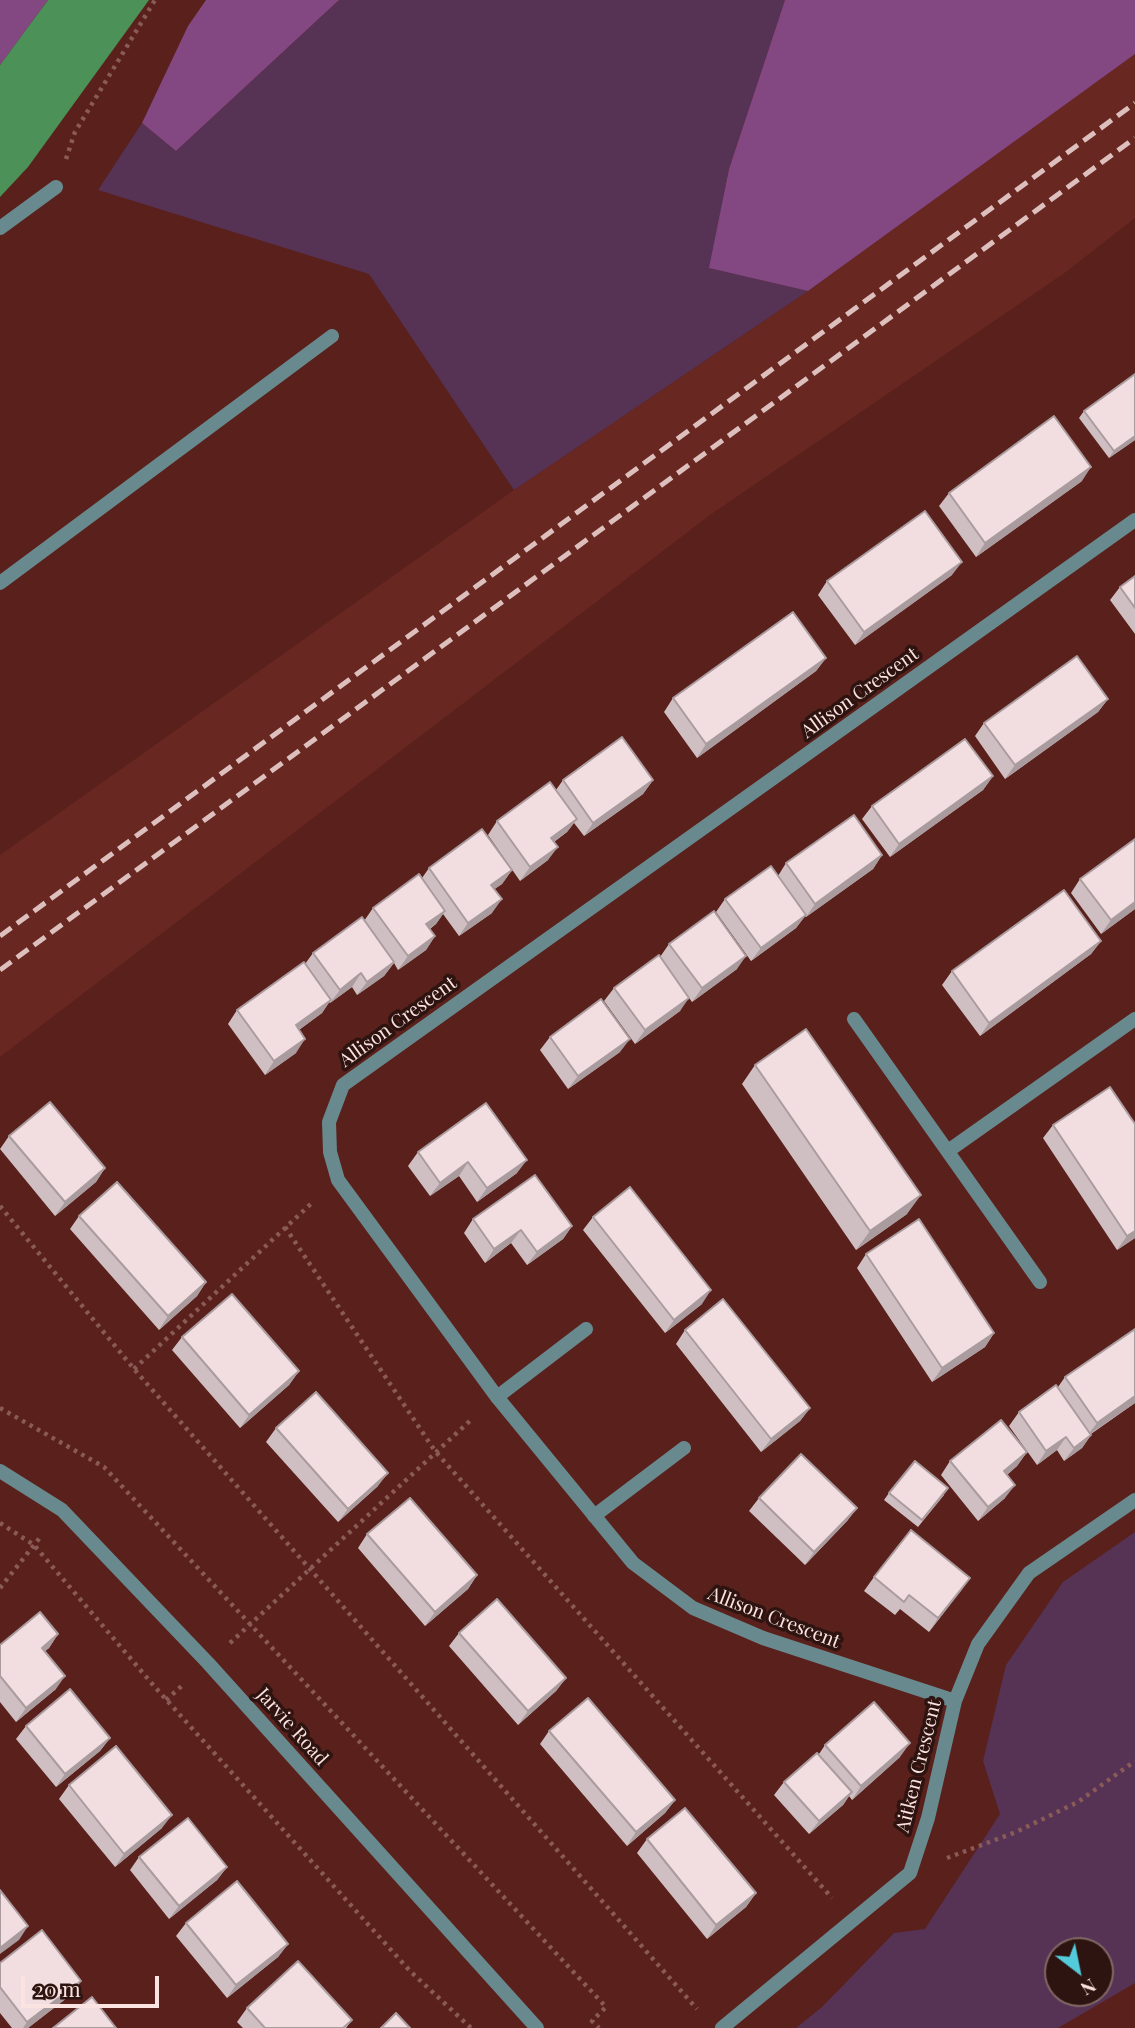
<!DOCTYPE html>
<html>
<head>
<meta charset="utf-8">
<style>
	body { margin:0 }
	#map { position:relative; width:1135px; height:2028px; overflow:hidden; background:#5a201b; font-family:"Playfair Display",serif }
	canvas { display:block }
	.north { position:absolute; left:1044px; top:1937px; width:70px; height:70px; box-sizing:border-box; background:#2e1411; border:2px solid #806764; border-radius:50%; rotate:148deg; font-size:19px; font-weight:700; line-height:28px; text-align:center; color:#fae3e0 }
	.north::after { content:''; display:block; margin:auto; width:24px; height:32px; background:#53cbdb; clip-path:polygon(50% 0,100% 100%,50% 72%,0 100%) }
	.scale { position:absolute; left:21px; top:1976px; width:138px; height:32px; box-sizing:border-box; border:4px solid #fae3e0; border-top:0; padding-left:9px; font-size:21px; line-height:24px; white-space:nowrap; color:#fae3e0; -webkit-text-stroke:5px #2e1411; paint-order:stroke }
</style>
</head>
<body>
<div id="map">
<canvas width="1135" height="2028"></canvas>
<div class="north">N</div>
<div class="scale">20 m</div>
</div>
<script>
const ctx = document.querySelector('canvas').getContext('2d');
ctx.lineJoin = 'round';
function fill(path, color) { ctx.fillStyle = color; ctx.fill(path, 'evenodd'); }
const poly = rows => new Path2D(rows.map(r => 'M' + r).join(''));
function strokePath(path, color, width, dash) { ctx.strokeStyle = color; ctx.lineWidth = width; ctx.lineCap = dash ? 'butt' : 'round'; ctx.setLineDash(dash || []); ctx.stroke(path); }
function write(font, color, halo, rows, align = 'center') {
  ctx.font = font + ' "Playfair Display",serif'; ctx.lineWidth = 7; ctx.setLineDash([]); ctx.textBaseline = 'middle'; ctx.strokeStyle = halo; ctx.fillStyle = color; for (const [text, x, y, turn = 0] of rows) {
    ctx.save(); ctx.translate(x, y); ctx.rotate((+turn || 0) * Math.PI / 180); ctx.textAlign = isNaN(turn) ? turn : align; if (halo) ctx.strokeText(text, 0, 0); ctx.fillText(text, 0, 0); ctx.restore();
  }
}
const built = poly([
	[1135,54,1135,218,1066,272,710,515,0,1057,0,855,514,490,808,291]
]);
const green = poly([
	[339,0,785,0,729,169,710,268,808,291,514,490,369,274,98,190,142,123,176,151],
	[1135,1532,1135,1983,1058,2028,796,2028,822,2007,894,1933,925,1929,1000,1814,983,1761,1006,1665,1063,1582],
	[1100,1951,1100,1993,1058,1993,1058,1951]
]);
const forest = poly([
	[0,0,48,0,0,65],
	[206,0,339,0,176,151,142,123,188,26],
	[785,0,1135,0,1135,54,808,291,709,268,729,169]
]);
const water = poly([
	[48,0,149,0,28,167,0,197,0,65]
]);
const path = poly([
	[66,159,75,132,155,0],
	[0,1206,134,1369,697,2009],
	[285,1227,435,1451,832,1898],
	[134,1369,314,1201],
	[0,1408,104,1467,606,2007,592,2021,599,2028],
	[0,1523,34,1545,154,1686,410,1971,471,2028],
	[0,1588,42,1535],
	[230,1643,473,1418],
	[166,1700,185,1683],
	[947,1858,1016,1832,1078,1802,1135,1761]
]);
const service = poly([
	[0,583,332,336],
	[497,1397,586,1329],
	[594,1516,684,1448]
]);
const minor = poly([
	[0,228,56,187],
	[854,1019,1040,1282],
	[948,1151,1135,1019],
	[955,1701,763,1638,693,1608,633,1563,497,1397,338,1180,330,1152,329,1122,343,1085,1135,520],
	[722,2028,910,1873,928,1818,955,1701,978,1644,1029,1573,1135,1500]
]);
const tertiary = poly([
	[0,1471,62,1510,208,1663,537,2028]
]);
const rail = poly([
	[0,936,1135,103],
	[0,970,1135,138]
]);
const wall = poly([
	[1084,411,1135,440,1109,458,1079,418],
	[1082,481,976,557,939,506,949,493],
	[952,575,855,645,818,595,827,581],
	[1135,576,1135,634,1110,600,1120,587],
	[826,658,816,671,697,758,664,712,673,698],
	[1108,699,1098,712,1005,779,975,736,984,723],
	[993,776,983,790,890,857,862,819,872,806],
	[563,780,653,780,643,794,584,836,574,823,567,832,554,842,548,860,520,881,488,835,497,821,556,790],
	[1135,839,1135,909,1101,934,1071,893,1080,879],
	[882,855,873,869,806,917,805,916,796,928,751,961,716,912,725,899,778,876,786,863],
	[429,868,512,870,502,884,494,889,492,913,459,936,443,914,436,924,430,929,435,936,426,950,398,970,394,963,384,976,357,995,352,987,330,1003,329,1002,322,1013,299,1030,296,1053,265,1075,228,1024,237,1010,305,964,313,953,364,921,373,908,422,878],
	[1101,941,1091,954,980,1036,942,985,952,971],
	[669,944,737,969,692,1002,687,995,680,1011,635,1044,604,1001,614,988,660,957],
	[550,1037,620,1052,568,1089,540,1050],
	[755,1065,907,1214,856,1250,742,1084],
	[1135,1124,1135,1238,1117,1250,1043,1138,1053,1125],
	[9,1136,105,1168,96,1182,55,1216,0,1149],
	[418,1152,517,1173,477,1202,459,1176,430,1196,408,1166],
	[79,1216,206,1282,197,1296,159,1330,70,1229],
	[593,1217,702,1304,665,1333,583,1230],
	[473,1219,572,1226,563,1239,527,1265,511,1243,485,1263,464,1233],
	[866,1254,994,1333,985,1347,932,1382,857,1268],
	[685,1330,810,1408,800,1421,761,1452,676,1344],
	[182,1337,299,1371,289,1385,240,1428,172,1350],
	[1065,1377,1135,1403,1091,1434,1091,1435,1082,1448,1064,1461,1057,1450,1037,1465,1009,1426,1019,1412,1058,1387],
	[276,1428,378,1486,338,1522,266,1442],
	[1027,1452,1017,1466,1007,1475,1005,1498,978,1521,941,1475,950,1461],
	[889,1493,944,1495,918,1527,884,1500],
	[759,1498,857,1508,847,1521,805,1565,749,1511],
	[367,1534,477,1575,468,1589,425,1626,358,1548],
	[874,1577,970,1578,929,1632,900,1609,895,1615,864,1591],
	[459,1633,566,1678,556,1691,518,1725,449,1646],
	[58,1634,49,1648,45,1651,56,1689,16,1722,0,1702,0,1645],
	[26,1726,110,1738,100,1751,56,1787,16,1739],
	[549,1731,675,1800,665,1813,627,1846,540,1744],
	[825,1745,900,1757,852,1800,849,1796,843,1805,809,1834,774,1795,784,1782,819,1754],
	[69,1785,162,1828,115,1867,59,1799],
	[647,1839,756,1893,746,1907,707,1939,637,1853],
	[139,1857,227,1867,217,1880,169,1919,130,1870],
	[186,1923,288,1944,278,1957,227,1998,176,1936],
	[0,1963,72,1994,28,2028,12,2028,0,2013],
	[247,2008,352,2020,346,2028,243,2028,237,2022]
]);
const shadedWall = poly([
	[1135,436,1135,440,1109,458,1114,451],
	[1091,467,1082,481,976,557,985,543],
	[962,562,952,575,855,645,864,632],
	[826,658,816,671,697,758,706,744],
	[1108,699,1098,712,1005,779,1015,765],
	[993,776,983,790,890,857,899,844],
	[653,780,643,794,584,836,593,823],
	[577,819,567,832,541,851,551,838],
	[558,847,548,860,520,881,530,867],
	[882,855,873,869,806,917,815,904],
	[512,870,502,884,482,898,491,885],
	[502,899,492,913,459,936,468,923],
	[1135,902,1135,909,1101,934,1111,920],
	[445,911,436,924,417,938,426,924],
	[806,915,796,928,751,961,761,948],
	[435,936,426,950,398,970,408,956],
	[1101,941,1091,954,980,1036,989,1023],
	[746,956,737,969,692,1002,702,988],
	[394,962,384,976,357,995,367,982],
	[361,973,352,987,330,1003,340,990],
	[689,998,680,1011,635,1044,645,1030],
	[331,1000,322,1013,286,1039,296,1025],
	[305,1039,296,1053,265,1075,274,1061],
	[630,1039,620,1052,568,1089,578,1076],
	[527,1160,517,1173,477,1202,487,1188],
	[468,1162,459,1176,430,1196,440,1183],
	[105,1168,96,1182,55,1216,65,1202],
	[921,1195,907,1214,856,1250,870,1231],
	[572,1226,563,1239,527,1265,537,1252],
	[521,1230,511,1243,485,1263,494,1249],
	[1135,1231,1135,1238,1117,1250,1127,1236],
	[206,1282,197,1296,159,1330,168,1316],
	[711,1290,702,1304,665,1333,674,1320],
	[994,1333,985,1347,932,1382,942,1368],
	[299,1371,289,1385,240,1428,249,1415],
	[1135,1396,1135,1403,1087,1436,1097,1423],
	[810,1408,800,1421,761,1452,771,1439],
	[1091,1435,1082,1448,1064,1461,1074,1448],
	[1066,1437,1057,1450,1037,1465,1046,1451],
	[1027,1452,1017,1466,995,1485,1004,1471],
	[388,1473,378,1486,338,1522,348,1509],
	[1015,1485,1005,1498,978,1521,988,1507],
	[857,1508,847,1521,805,1565,814,1552],
	[477,1575,468,1589,425,1626,435,1612],
	[970,1578,961,1591,929,1632,938,1618],
	[58,1634,49,1648,33,1661,42,1648],
	[65,1676,56,1689,16,1722,26,1708],
	[566,1678,556,1691,518,1725,528,1711],
	[110,1738,100,1751,56,1787,65,1774],
	[910,1743,900,1757,852,1800,861,1786],
	[852,1792,843,1805,809,1834,819,1821],
	[675,1800,665,1813,627,1846,636,1832],
	[172,1815,162,1828,115,1867,124,1854],
	[227,1867,217,1880,169,1919,179,1906],
	[756,1893,746,1907,707,1939,716,1925],
	[28,1926,19,1940,0,1954,0,1948],
	[288,1944,278,1957,227,1998,236,1985],
	[81,1981,72,1994,28,2028,23,2028,27,2022]
]);
const building = poly([
	[1135,374,1135,436,1114,451,1084,411,1135,374],
	[1054,416,1091,467,985,543,949,493,1054,416],
	[925,511,962,562,864,632,827,581,925,511],
	[1135,576,1135,608,1120,587,1135,576],
	[793,612,826,658,706,744,673,698,793,612],
	[1077,656,1108,699,1015,765,984,723,1077,656],
	[622,737,653,780,593,823,563,780,622,737],
	[965,739,993,776,899,844,872,806,965,739],
	[550,782,577,819,551,838,558,847,530,867,497,821,550,782],
	[854,815,882,855,815,904,786,863,854,815],
	[482,829,512,870,491,885,502,899,468,923,429,868,482,829],
	[1135,839,1135,902,1111,920,1080,879,1135,839],
	[771,866,806,915,761,948,725,899,771,866],
	[419,874,445,911,426,924,435,936,408,956,373,908,419,874],
	[1064,890,1101,941,989,1023,952,971,1064,890],
	[714,911,746,956,702,988,669,944,714,911],
	[362,917,394,962,367,982,361,973,340,990,313,953,362,917],
	[659,955,689,998,645,1030,614,988,659,955],
	[304,962,331,1000,296,1025,305,1039,274,1061,237,1010,304,962],
	[601,999,630,1039,578,1076,550,1037,601,999],
	[806,1029,921,1195,870,1231,755,1065,806,1029],
	[1110,1087,1135,1124,1135,1231,1127,1236,1053,1125,1110,1087],
	[50,1102,105,1168,65,1202,9,1136,50,1102],
	[486,1103,527,1160,487,1188,468,1162,440,1183,418,1152,486,1103],
	[535,1175,572,1226,537,1252,521,1230,494,1249,473,1219,535,1175],
	[117,1182,206,1282,168,1316,79,1216,117,1182],
	[630,1187,711,1290,674,1320,593,1217,630,1187],
	[919,1219,994,1333,942,1368,866,1254,919,1219],
	[232,1294,299,1371,249,1415,182,1337,232,1294],
	[723,1299,810,1408,771,1439,685,1330,723,1299],
	[1135,1329,1135,1396,1097,1423,1065,1377,1135,1329],
	[1056,1385,1091,1435,1074,1448,1066,1437,1046,1451,1019,1412,1056,1385],
	[316,1392,388,1473,348,1509,276,1428,316,1392],
	[1001,1420,1027,1452,1004,1471,1015,1485,988,1507,950,1461,1001,1420],
	[801,1454,857,1508,814,1552,759,1498,801,1454],
	[915,1461,948,1488,922,1520,889,1493,915,1461],
	[410,1498,477,1575,435,1612,367,1534,410,1498],
	[911,1530,970,1578,938,1618,909,1595,904,1602,874,1577,911,1530],
	[497,1599,566,1678,528,1711,459,1633,497,1599],
	[40,1612,58,1634,42,1648,65,1676,26,1708,0,1676,0,1645,40,1612],
	[70,1689,110,1738,65,1774,26,1726,70,1689],
	[588,1698,675,1800,636,1832,549,1731,588,1698],
	[874,1702,910,1743,861,1786,825,1745,874,1702],
	[116,1746,172,1815,124,1854,69,1785,116,1746],
	[817,1753,852,1792,819,1821,784,1782,817,1753],
	[685,1808,756,1893,716,1925,647,1839,685,1808],
	[188,1818,227,1867,179,1906,139,1857,188,1818],
	[237,1881,288,1944,236,1985,186,1923,237,1881],
	[0,1890,28,1926,0,1948,0,1890],
	[42,1930,81,1981,27,2022,0,1987,0,1963,42,1930],
	[298,1961,352,2020,343,2028,265,2028,247,2008,298,1961],
	[92,1997,116,2028,53,2028,92,1997],
	[396,2013,410,2028,381,2028,396,2013]
]);
const streetNames = [
	["Allison Crescent",860,693,-36],
	["Allison Crescent",398,1022,-36],
	["Allison Crescent",774,1618,21],
	["Jarvie Road",292,1727,48],
	["Aitken Crescent",919,1766,-76]
];
fill(built, '#682721');
fill(green, '#563255');
fill(forest, '#834882');
fill(water, '#4c9157');
strokePath(path, '#8a5b56', 4.5, [3.5, 5]);
strokePath(service, '#68898e', 14);
strokePath(minor, '#68898e', 14);
strokePath(tertiary, '#68898e', 14);
strokePath(rail, '#ddc0bd', 5, [14, 7]);
fill(wall, '#d0bfc2');
fill(shadedWall, '#a99b9e');
fill(building, '#f2dee1');
strokePath(building, '#a99b9e', 2);
write('19px', '#fae3e0', '#2e1411', streetNames);
</script>
</body>
</html>
